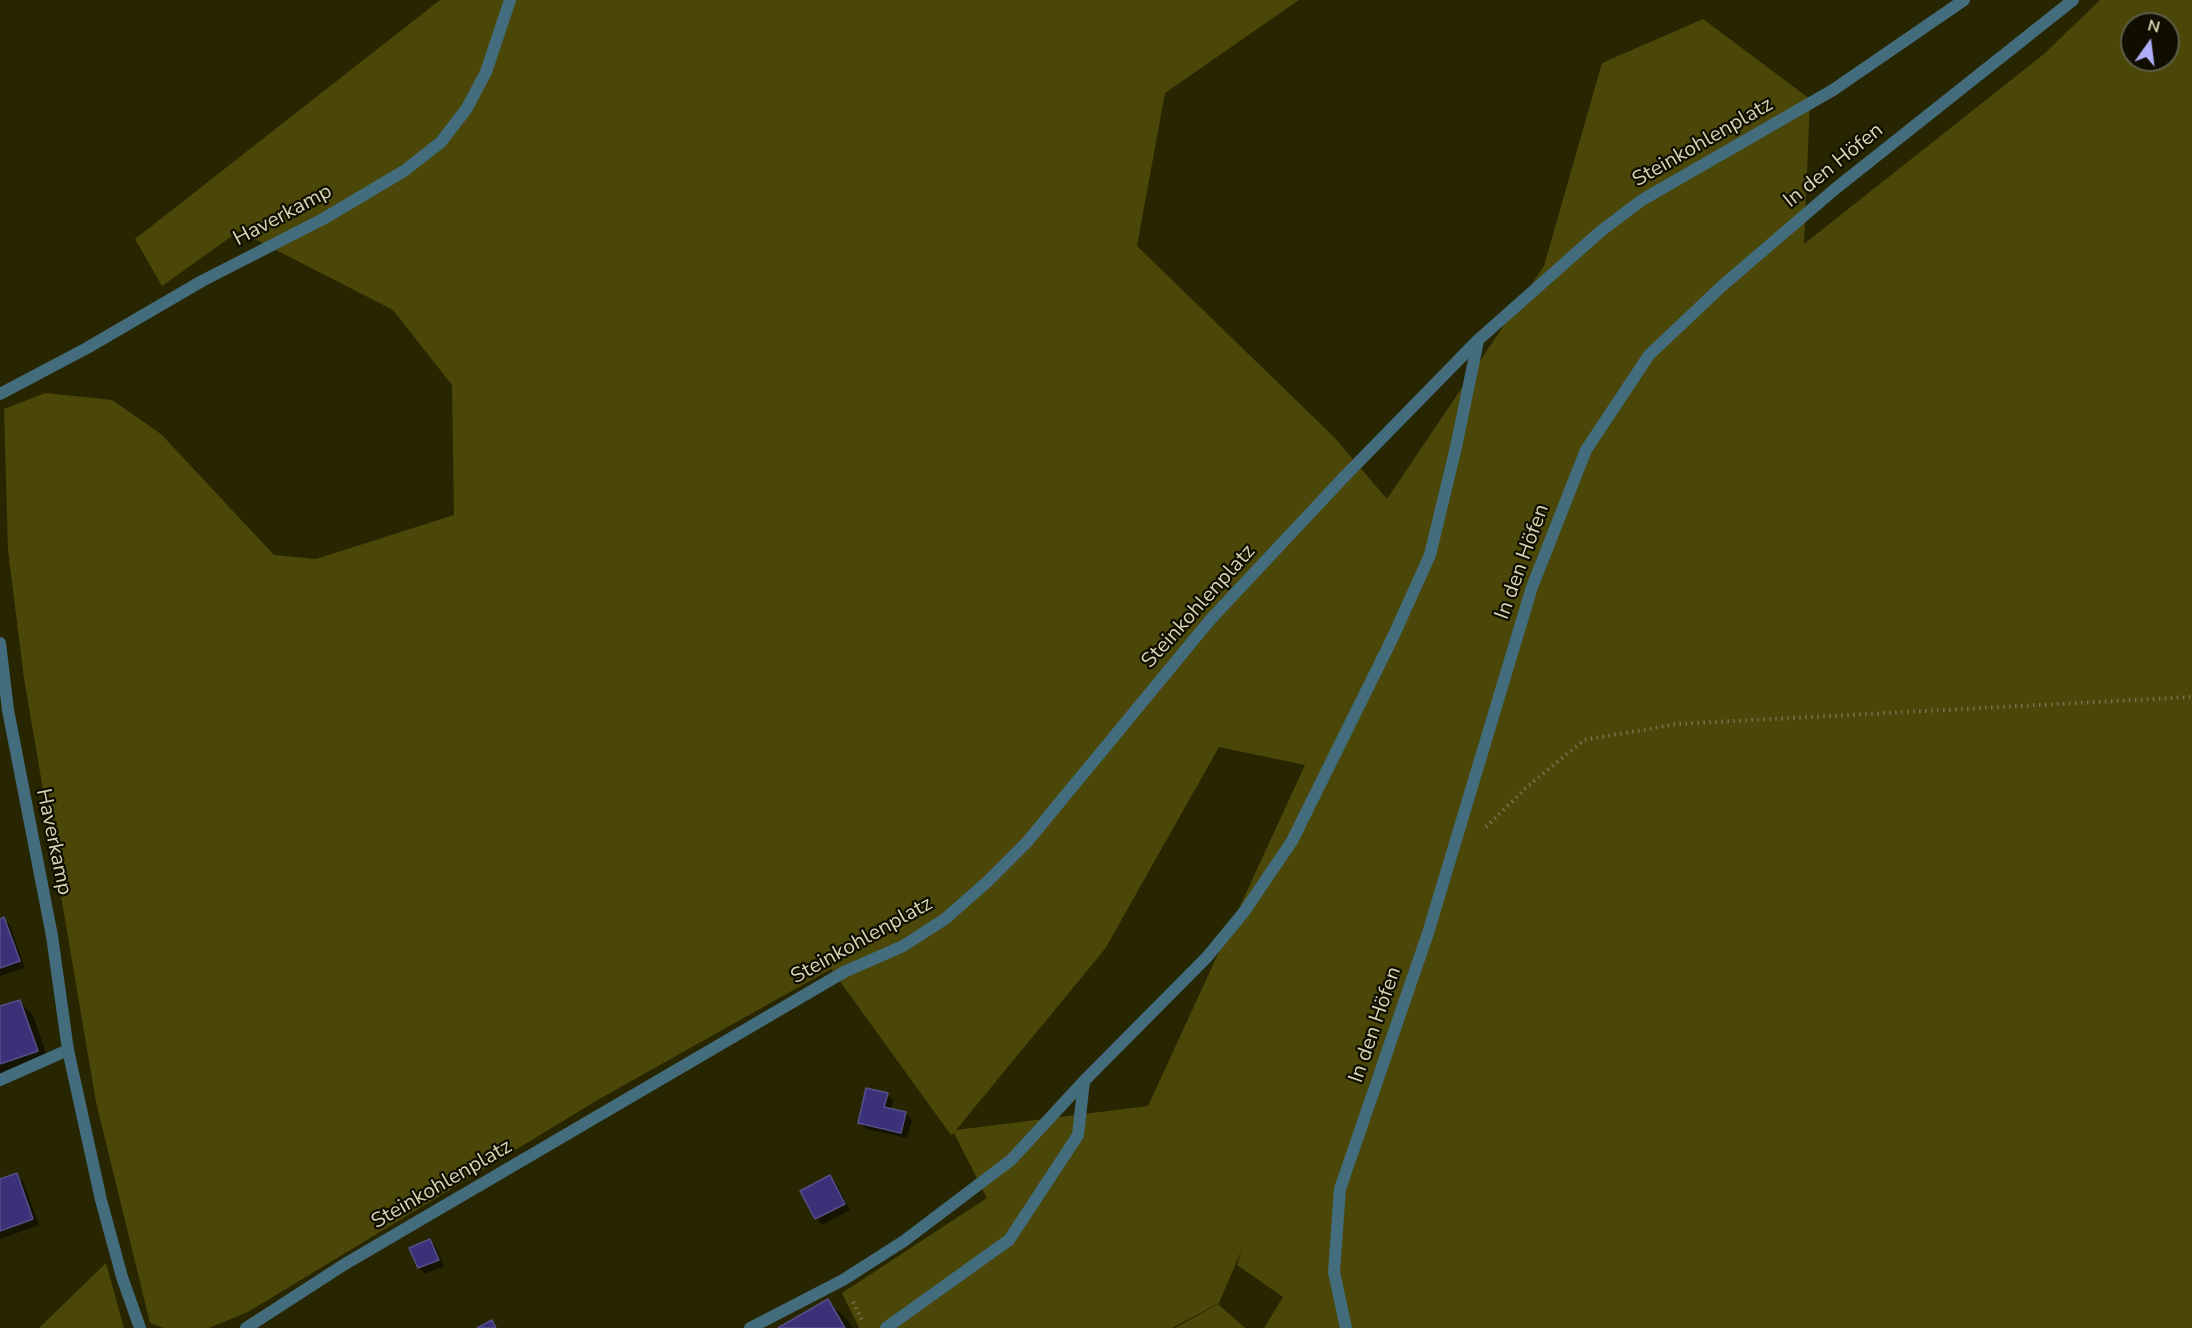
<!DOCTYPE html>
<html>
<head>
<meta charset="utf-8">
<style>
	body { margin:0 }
	#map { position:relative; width:2192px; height:1328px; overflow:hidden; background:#282601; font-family:"Nunito Sans",sans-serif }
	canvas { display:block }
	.north { position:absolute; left:2120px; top:12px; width:60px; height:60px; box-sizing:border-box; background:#100e00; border:2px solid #5f5d47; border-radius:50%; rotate:14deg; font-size:16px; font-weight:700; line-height:24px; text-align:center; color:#d5d4b2 }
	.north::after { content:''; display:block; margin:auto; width:21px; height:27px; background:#b2adf9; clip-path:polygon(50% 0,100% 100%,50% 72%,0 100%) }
</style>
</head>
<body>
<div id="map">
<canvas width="2192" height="1328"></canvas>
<div class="north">N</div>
</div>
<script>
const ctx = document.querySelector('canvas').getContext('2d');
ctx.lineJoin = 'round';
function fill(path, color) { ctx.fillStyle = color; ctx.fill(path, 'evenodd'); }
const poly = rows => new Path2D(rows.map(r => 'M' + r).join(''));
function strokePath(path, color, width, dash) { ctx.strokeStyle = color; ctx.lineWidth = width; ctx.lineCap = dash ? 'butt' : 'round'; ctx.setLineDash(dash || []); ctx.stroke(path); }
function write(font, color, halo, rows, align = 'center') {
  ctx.font = font + ' "Nunito Sans",sans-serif'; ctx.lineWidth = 4.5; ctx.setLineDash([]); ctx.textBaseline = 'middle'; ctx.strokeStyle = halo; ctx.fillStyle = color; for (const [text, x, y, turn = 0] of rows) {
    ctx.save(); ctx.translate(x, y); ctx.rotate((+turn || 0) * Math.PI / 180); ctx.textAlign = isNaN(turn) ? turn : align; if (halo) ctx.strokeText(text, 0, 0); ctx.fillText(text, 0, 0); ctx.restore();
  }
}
const green = poly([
	[440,0,1299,0,1165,93,1137,246,1333,436,1387,499,1544,266,1602,63,1703,19,1810,99,1804,244,2044,54,2100,0,2192,0,2192,1328,1264,1328,1283,1297,1237,1265,1242,1249,1219,1303,1172,1328,859,1328,842,1293,987,1198,954,1133,951,1135,831,969,601,1098,248,1312,209,1328,164,1328,150,1323,96,1102,24,678,8,550,4,409,45,393,112,400,161,434,274,555,316,559,454,515,452,385,393,310,239,231,162,286,135,239],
	[2132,24,2168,24,2168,60,2132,60],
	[1219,747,1305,765,1148,1106,956,1130,1105,949],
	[106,1263,124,1328,39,1328],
	[1218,1304,1245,1328,1175,1328]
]);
const shadow = poly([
	[4,919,10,925,25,968,0,976,0,920],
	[19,1001,33,1015,50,1065,0,1082,0,1008],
	[887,1094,893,1101,891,1110,905,1113,912,1120,907,1138,866,1129,860,1123],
	[16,1175,23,1181,39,1225,0,1239,0,1181],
	[830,1177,836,1183,850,1210,822,1225,816,1218],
	[430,1241,436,1247,444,1266,425,1274,419,1268,411,1249],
	[828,1301,848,1321,852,1328,781,1328]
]);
const building = poly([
	[4,917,20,961,0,968,0,919,4,917],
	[20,1000,38,1051,0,1064,0,1006,20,1000],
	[866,1088,888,1093,884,1107,906,1112,901,1133,858,1123,866,1088],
	[17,1173,33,1219,0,1231,0,1179,17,1173],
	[830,1175,845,1204,815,1219,800,1191,830,1175],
	[430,1239,439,1260,418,1268,409,1248,430,1239],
	[828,1299,845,1328,778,1328,828,1299],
	[492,1320,496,1328,477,1328,492,1320]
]);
const path = poly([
	[1486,827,1528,786,1584,740,1677,724,2192,697],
	[853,1302,863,1322]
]);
const service = poly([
	[0,394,87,348,202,281,323,219,404,171,441,142,467,108,486,72,510,0],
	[0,1080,68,1050],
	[886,1328,1009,1240,1078,1135,1084,1081]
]);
const minor = poly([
	[0,643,8,710,52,936,68,1050,101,1200,122,1277,140,1328],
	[246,1328,345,1264,844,972,903,946,945,919,988,881,1027,842,1210,620,1343,478,1478,340,1601,231,1642,200,1833,90,1964,0],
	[750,1328,843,1280,904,1241,1011,1160,1084,1081,1207,957,1244,912,1292,841,1393,637,1430,555,1456,447,1478,341],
	[1346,1328,1334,1272,1340,1189,1428,933,1532,587,1586,450,1649,355,1722,286,1835,189,2073,0]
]);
const streetNames = [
	["Steinkohlenplatz",1703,143,-30],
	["In den Höfen",1834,166,-39],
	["Haverkamp",283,216,-28],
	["In den Höfen",1523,562,-70],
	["Steinkohlenplatz",1199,607,-48],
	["Haverkamp",53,842,78],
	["Steinkohlenplatz",862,941,-29],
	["In den Höfen",1376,1025,-71],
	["Steinkohlenplatz",442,1185,-30]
];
fill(green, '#4a4708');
fill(shadow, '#0007');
fill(building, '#3c3078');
strokePath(building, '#56508a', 1.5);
strokePath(path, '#757350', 4, [1.5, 4.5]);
strokePath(service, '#436c7d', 12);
strokePath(minor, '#436c7d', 12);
write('21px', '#d5d4b2', '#100e00', streetNames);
</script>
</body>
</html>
